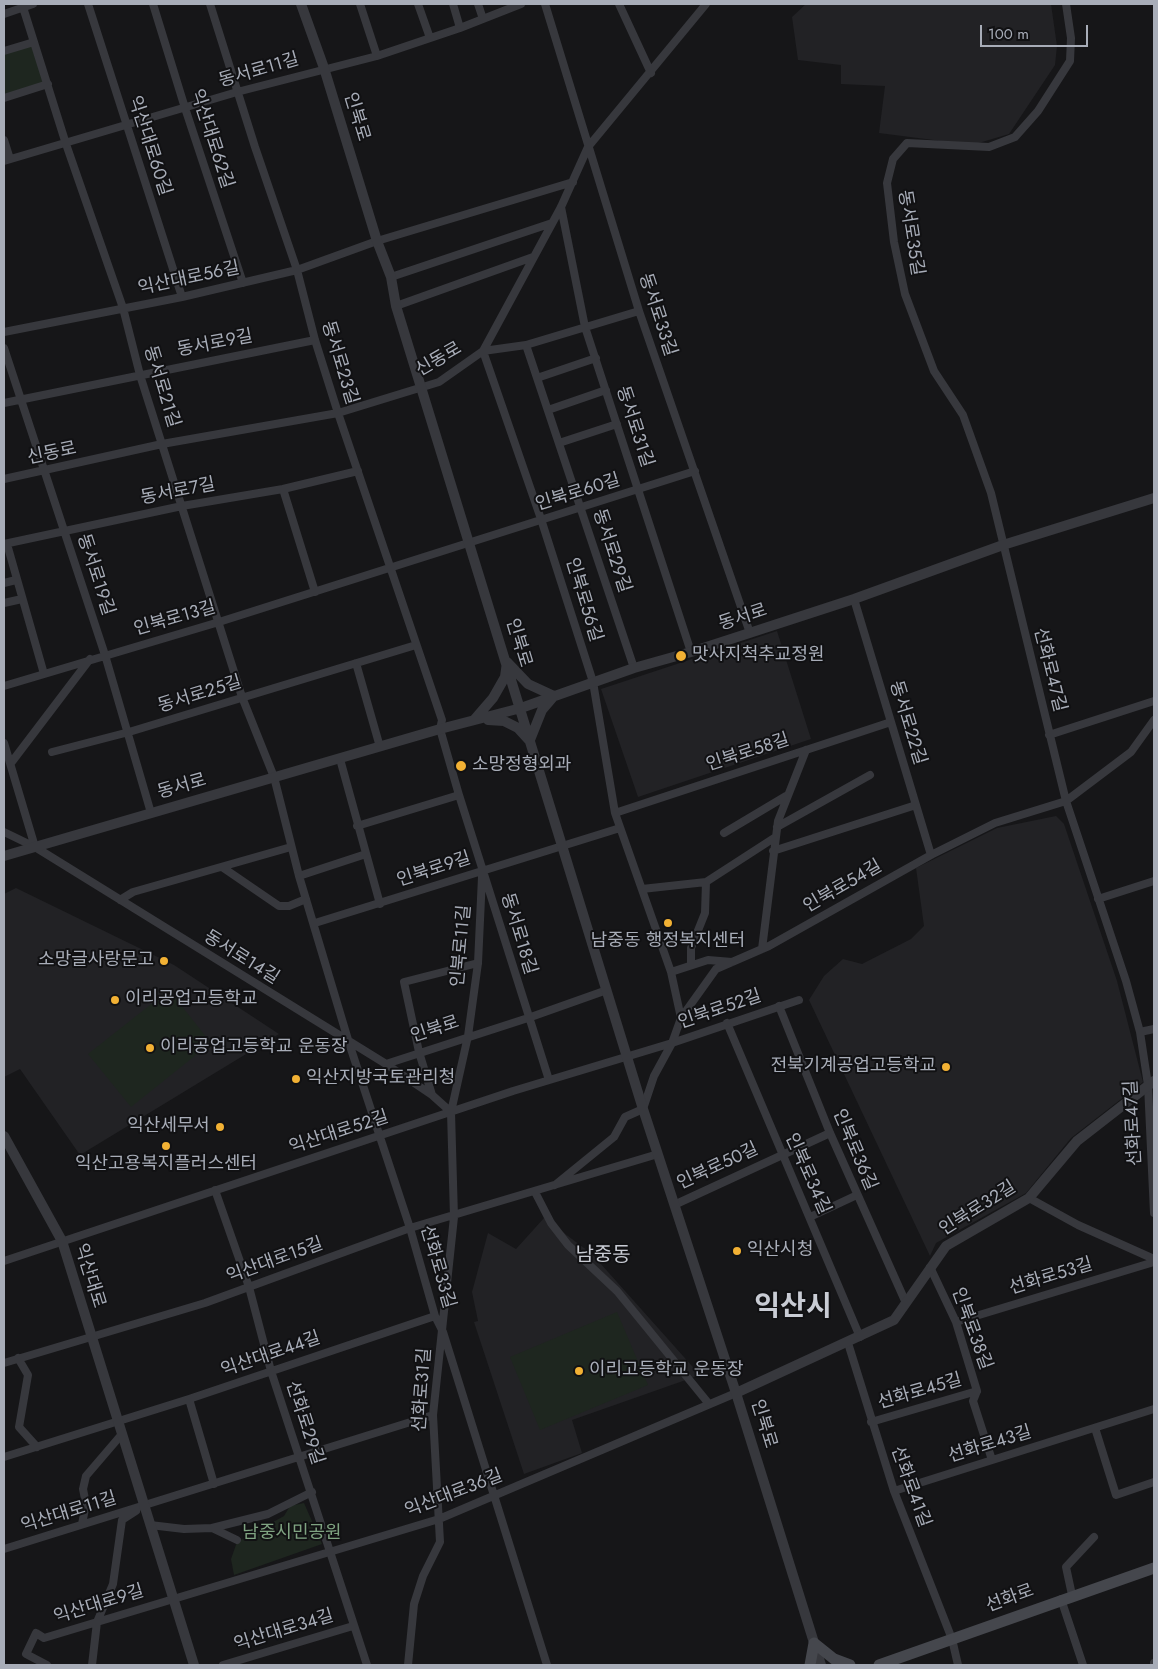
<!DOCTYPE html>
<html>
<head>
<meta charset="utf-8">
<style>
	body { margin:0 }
	#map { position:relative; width:1158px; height:1669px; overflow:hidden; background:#161618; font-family:Jost,sans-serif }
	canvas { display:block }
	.frame { position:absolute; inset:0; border:5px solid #a8adb8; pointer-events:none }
	.scale { position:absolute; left:980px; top:25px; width:108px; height:22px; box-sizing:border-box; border:2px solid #a8adb8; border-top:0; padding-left:6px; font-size:15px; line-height:18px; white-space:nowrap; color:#a8adb8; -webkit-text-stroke:4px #111113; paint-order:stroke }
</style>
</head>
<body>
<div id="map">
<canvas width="1158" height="1669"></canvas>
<div class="frame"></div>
<div class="scale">100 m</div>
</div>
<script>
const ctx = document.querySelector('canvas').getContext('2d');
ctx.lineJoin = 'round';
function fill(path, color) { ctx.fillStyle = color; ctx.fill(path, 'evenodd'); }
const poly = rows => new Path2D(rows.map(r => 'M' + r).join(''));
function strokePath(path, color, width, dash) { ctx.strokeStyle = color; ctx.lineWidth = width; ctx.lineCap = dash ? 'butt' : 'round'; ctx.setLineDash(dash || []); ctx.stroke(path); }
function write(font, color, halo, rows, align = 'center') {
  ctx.font = font + ' Jost,"Noto Sans KR",sans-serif'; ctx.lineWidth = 4; ctx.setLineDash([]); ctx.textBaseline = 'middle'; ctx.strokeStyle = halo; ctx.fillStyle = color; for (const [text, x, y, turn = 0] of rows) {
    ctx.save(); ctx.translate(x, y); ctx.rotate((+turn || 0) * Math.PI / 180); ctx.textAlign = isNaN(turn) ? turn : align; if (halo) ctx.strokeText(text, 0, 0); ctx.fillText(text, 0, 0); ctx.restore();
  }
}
const built = poly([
	[806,4,1051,4,1057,46,1055,65,1009,134,972,145,879,133,885,86,841,84,841,65,798,60,792,17],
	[777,631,811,739,638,797,601,689],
	[1056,816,1064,824,1117,981,1143,1082,1071,1138,1026,1193,936,1243,930,1256,809,1000,824,976,843,959,862,964,911,939,924,926,916,868,997,828],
	[16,888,174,965,279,1034,80,1155,20,1069,4,1077,4,894],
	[544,1218,592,1254,700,1375,572,1420,582,1453,524,1474,474,1322,478,1321,472,1292,488,1233,516,1249]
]);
const green = poly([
	[33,44,45,82,4,95,4,54],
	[169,990,211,1043,131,1107,88,1054],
	[617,1312,648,1385,540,1430,510,1357],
	[304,1503,322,1544,234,1575,231,1559,237,1542,284,1516,290,1506]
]);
const minor = poly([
	[22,4,66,144,123,308,140,375,242,697,274,777,299,876,349,1043,410,1228,435,1316,443,1332,547,1665],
	[88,4,182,297],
	[153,4,185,108,243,283],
	[210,4,255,147,297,270,315,340,338,413,442,720,440,729,459,795,549,1080],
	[360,4,377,56],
	[418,4,430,38],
	[453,4,460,28],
	[478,4,483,19],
	[545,4,639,311,750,633],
	[619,4,651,73],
	[1066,4,1071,38,1070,61,1038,111,1015,137,989,147,907,143,893,159,887,183,894,242,905,294,934,371,963,415,991,493,1066,801,1126,981,1140,1032,1148,1085,1154,1213],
	[4,14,33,4],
	[4,51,34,42],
	[4,98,48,84],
	[4,140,10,159],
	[4,161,237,92,377,56,460,28,521,4],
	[561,207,585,327,691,652],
	[391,277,552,223],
	[396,306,533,257],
	[639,311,526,345,483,351,541,519,593,682,615,813,671,972,681,1018],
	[4,332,182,297,297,270,377,241,573,182],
	[526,345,634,668],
	[4,348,105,655,151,813],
	[537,378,596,358],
	[4,403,315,340],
	[548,410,606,390],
	[559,443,617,424],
	[4,479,162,444,338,413,439,382,483,351,561,207,588,147,706,4],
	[283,489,315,592],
	[4,544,182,506,283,489,358,471],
	[7,544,44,674],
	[4,583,16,580],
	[854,599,931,855],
	[4,603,22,599],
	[356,663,380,747],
	[4,686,219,622,695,471],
	[1049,735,1154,701],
	[4,743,35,847],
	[52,752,129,732,416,645],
	[340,759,380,904],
	[11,763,90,659],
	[615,813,891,722],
	[357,826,459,795],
	[777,827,870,775],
	[4,832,35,847,386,1064,432,1095,451,1112],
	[724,833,786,796],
	[773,851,916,805],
	[222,867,279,906,289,906,306,899],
	[299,876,366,854],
	[642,889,706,882,774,838],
	[1098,899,1154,881],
	[120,900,133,892,291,847],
	[315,923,620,828],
	[762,949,778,821,806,750],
	[691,964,691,948,705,913,706,882],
	[671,972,708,960,732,962],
	[779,1006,830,1133,906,1303],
	[727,1023,860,1337],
	[1140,1032,1154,1029],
	[386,1064,528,1018,607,990],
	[432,1095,419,1052,404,982,478,963],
	[555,1185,614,1137,625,1117,643,1109,654,1076,672,1043,681,1018,716,969,769,946,931,855,995,823,1066,801,1131,752,1154,720],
	[215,1190,249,1287,271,1371,367,1665],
	[535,1192,551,1223,568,1245,617,1291,709,1404],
	[1029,1198,1078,1225,1154,1259],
	[674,1205,830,1133],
	[810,1217,857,1195],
	[4,1261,513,1091,672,1043,799,1000],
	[930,1267,956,1322,977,1391,973,1401,992,1460],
	[956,1322,1154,1262],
	[848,1343,894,1491,952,1639,958,1665],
	[18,1358,28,1375,19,1427,37,1447],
	[4,1363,205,1303,410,1228,658,1154],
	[189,1399,214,1484],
	[871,1422,977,1391],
	[1095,1428,1116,1495,1154,1482],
	[4,1457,189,1399,435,1316],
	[894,1491,1154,1409],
	[82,1524,86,1504,83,1489,86,1476,122,1434],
	[150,1525,184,1529,212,1528,237,1540],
	[212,1528,268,1514,312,1492],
	[4,1549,433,1415],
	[1072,1595,1066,1567,1094,1537],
	[1061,1599,1083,1665],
	[47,1665,26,1654,36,1633,44,1638,439,1519,736,1393],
	[92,1665,97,1622,113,1584,122,1520,136,1511],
	[223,1665,353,1626],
	[408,1665,414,1604,423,1576,440,1542,433,1415,454,1217,451,1112,468,1036,478,963,482,877],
	[1154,1665,1154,1663]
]);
const tertiary = poly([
	[301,4,324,68,377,241,391,277,396,306,643,1109,736,1393,821,1665],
	[474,720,493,698,505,677,507,662,528,684,554,696,542,710,530,740],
	[488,720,504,721,518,728,529,740],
	[4,856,440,729,521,708,634,668,691,652,854,599,1003,545,1154,498],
	[4,1136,62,1241,194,1665],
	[736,1393,894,1320,946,1246,1029,1198,1077,1141,1154,1081]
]);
const secondary = poly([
	[814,1643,834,1659,850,1665],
	[810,1665,814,1643],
	[879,1665,1154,1568]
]);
const markers = [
	[681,656,6,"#f2b134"],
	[461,766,6,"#f2b134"],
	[668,923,5,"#f2b134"],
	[164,961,5,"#f2b134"],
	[115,1000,5,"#f2b134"],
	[150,1048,5,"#f2b134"],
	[946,1067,5,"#f2b134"],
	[296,1079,5,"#f2b134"],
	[220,1127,5,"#f2b134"],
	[166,1146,5,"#f2b134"],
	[737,1251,5,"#f2b134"],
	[579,1371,5,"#f2b134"]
];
const streetNames = [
	["동서로11길",259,71,-16],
	["인북로",356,117,73],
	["익산대로62길",211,139,72],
	["익산대로60길",149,146,72],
	["동서로35길",910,233,81],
	["익산대로56길",189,279,-12],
	["동서로33길",657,315,72],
	["동서로9길",215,344,-11],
	["신동로",439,360,-30],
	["동서로23길",339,363,73],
	["동서로21길",161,387,73],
	["동서로31길",634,427,72],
	["신동로",52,454,-12],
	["동서로7길",178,492,-11],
	["인북로60길",578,493,-17],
	["동서로29길",611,551,72],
	["동서로19길",95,575,72],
	["인북로56길",583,600,73],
	["동서로",743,618,-18],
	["인북로13길",175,619,-16],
	["인북로",518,643,73],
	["선화로47길",1049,670,76],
	["동서로25길",200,695,-17],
	["동서로22길",907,723,73],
	["인북로58길",748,753,-18],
	["동서로",182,787,-16],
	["인북로9길",434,870,-18],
	["인북로54길",843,887,-30],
	["동서로18길",518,934,73],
	["인북로11길",462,946,-85],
	["동서로14길",241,958,32],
	["인북로52길",720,1010,-19],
	["인북로",435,1030,-18],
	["선화로47길",1134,1123,-93],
	["익산대로52길",339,1133,-18],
	["인북로36길",854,1150,67],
	["인북로50길",718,1167,-25],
	["인북로34길",807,1174,66],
	["인북로32길",978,1209,-32],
	["익산대로15길",275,1261,-20],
	["선화로33길",437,1267,74],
	["익산대로",89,1276,73],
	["선화로53길",1051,1277,-17],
	["인북로38길",971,1329,70],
	["익산대로44길",271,1355,-19],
	["선화로31길",423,1390,-86],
	["선화로45길",920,1392,-16],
	["선화로29길",304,1423,72],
	["인북로",763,1424,73],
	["선화로43길",990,1445,-17],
	["선화로41길",910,1487,70],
	["익산대로36길",454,1494,-21],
	["익산대로11길",69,1513,-17],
	["선화로",1010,1599,-20],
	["익산대로9길",99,1605,-17],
	["익산대로34길",284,1631,-17]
];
const poiNames = [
	["맛사지척추교정원",692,656],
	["소망정형외과",472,766],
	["남중동 행정복지센터",668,942,"center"],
	["소망글사랑문고",154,961,"right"],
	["이리공업고등학교",125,1000],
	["이리공업고등학교 운동장",160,1048],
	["전북기계공업고등학교",936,1067,"right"],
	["익산지방국토관리청",306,1079],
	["익산세무서",210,1127,"right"],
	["익산고용복지플러스센터",166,1165,"center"],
	["익산시청",747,1251],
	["이리고등학교 운동장",589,1371]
];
const parkNames = [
	["남중시민공원",292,1534]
];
const quarterNames = [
	["남중동",603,1256]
];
const townNames = [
	["익산시",793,1308]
];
fill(built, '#222225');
fill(green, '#1e261f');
strokePath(minor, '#37383d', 8);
strokePath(tertiary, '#37383d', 10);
strokePath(secondary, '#45474d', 11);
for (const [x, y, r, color] of markers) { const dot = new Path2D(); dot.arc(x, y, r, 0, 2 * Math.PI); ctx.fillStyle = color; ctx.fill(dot); strokePath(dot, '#111113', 2); }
write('18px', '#a8adb8', '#111113', streetNames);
write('18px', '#a8adb8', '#111113', poiNames, 'left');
write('18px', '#7fa381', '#111113', parkNames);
write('20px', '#c9ccd4', '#111113', quarterNames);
write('bold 28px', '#c9ccd4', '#111113', townNames);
</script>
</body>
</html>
